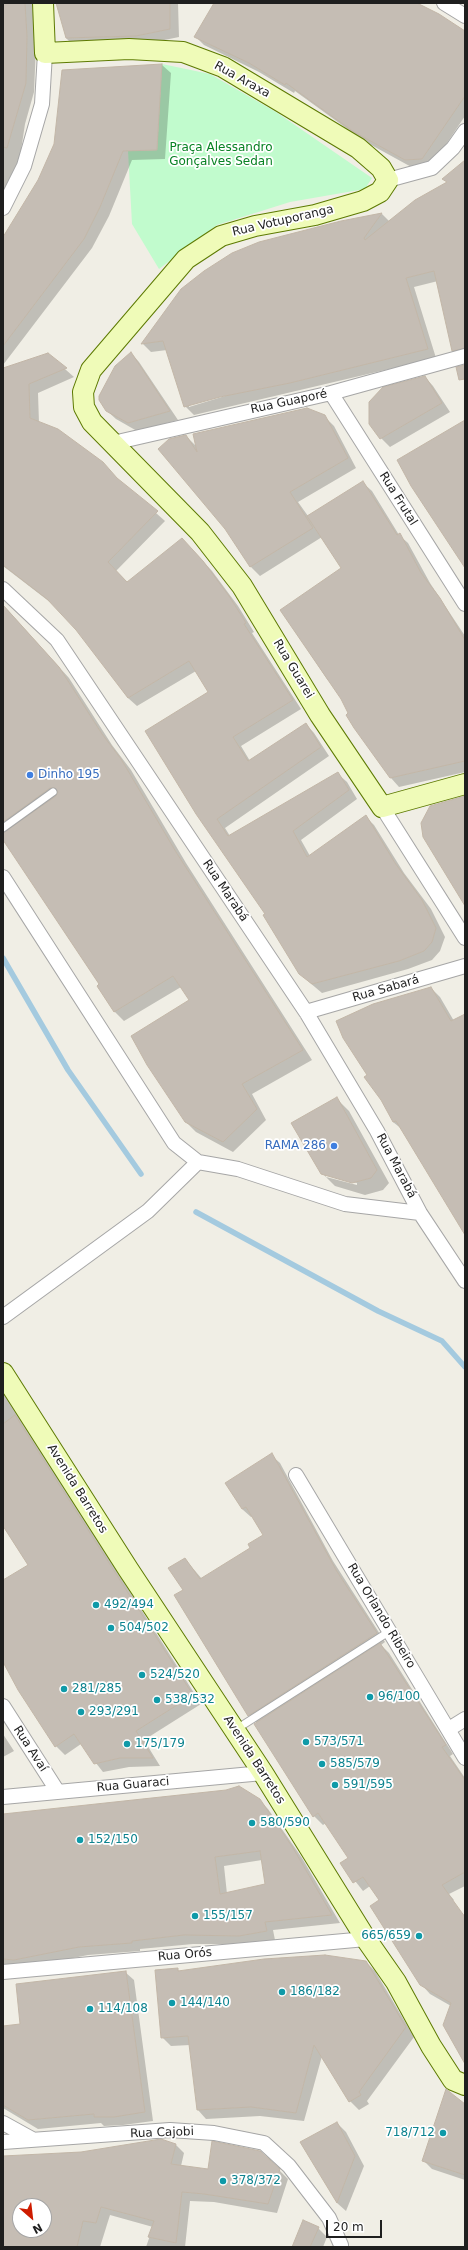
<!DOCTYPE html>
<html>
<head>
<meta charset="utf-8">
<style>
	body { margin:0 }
	#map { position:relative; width:468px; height:2250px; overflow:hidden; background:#f0eee5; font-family:"DejaVu Sans",sans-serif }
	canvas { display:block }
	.frame { position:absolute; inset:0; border:4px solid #1f1f1f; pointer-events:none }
	.north { position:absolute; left:12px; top:2198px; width:40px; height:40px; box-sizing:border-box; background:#fff; border:1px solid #a5a5a5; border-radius:50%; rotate:152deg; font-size:11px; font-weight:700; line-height:16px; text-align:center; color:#1f1f1f }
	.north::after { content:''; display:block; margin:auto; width:14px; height:18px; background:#ce1c00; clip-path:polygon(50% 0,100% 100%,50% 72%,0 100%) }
	.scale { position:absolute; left:326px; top:2220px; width:56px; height:18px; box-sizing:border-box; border:2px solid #1f1f1f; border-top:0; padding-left:5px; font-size:12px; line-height:14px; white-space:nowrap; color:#1f1f1f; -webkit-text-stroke:3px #fff; paint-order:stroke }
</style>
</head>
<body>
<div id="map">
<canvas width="468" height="2250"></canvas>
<div class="frame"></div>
<div class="north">N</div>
<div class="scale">20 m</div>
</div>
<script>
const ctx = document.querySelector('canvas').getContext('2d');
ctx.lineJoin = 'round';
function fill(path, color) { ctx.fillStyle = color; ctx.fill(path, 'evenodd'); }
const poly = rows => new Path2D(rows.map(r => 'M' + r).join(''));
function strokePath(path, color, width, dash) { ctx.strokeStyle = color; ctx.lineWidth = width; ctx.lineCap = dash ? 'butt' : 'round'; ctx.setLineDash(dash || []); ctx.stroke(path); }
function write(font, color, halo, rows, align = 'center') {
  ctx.font = font + ' "DejaVu Sans",sans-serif'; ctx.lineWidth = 3.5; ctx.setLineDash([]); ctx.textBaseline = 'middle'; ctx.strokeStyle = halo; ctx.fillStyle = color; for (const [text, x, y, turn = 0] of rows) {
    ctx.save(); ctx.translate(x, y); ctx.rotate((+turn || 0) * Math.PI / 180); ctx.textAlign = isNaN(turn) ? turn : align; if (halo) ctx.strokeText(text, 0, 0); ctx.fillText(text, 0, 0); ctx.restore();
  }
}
const park = poly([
	[162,64,210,74,276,112,372,178,365,189,290,202,217,225,159,269,132,224,128,151,157,150]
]);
const shadow = poly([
	[3,3,32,3,36,45,34,92,25,124,20,157,3,196],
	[58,3,178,3,179,37,145,44,75,47,66,38],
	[216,3,417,3,465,33,465,116,431,167,415,169,364,141,295,91,294,93,259,72,204,45,195,36],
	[162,65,171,73,165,159,132,160,109,216,92,248,3,365,3,240],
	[465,162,465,358,462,359,453,350,438,281,414,287,436,358,194,415,185,406,167,350,151,352,143,344,181,291,341,222,382,214,390,222,448,183],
	[224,394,225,396,189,407,189,405],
	[131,353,139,362,178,420,137,431,116,419,106,410],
	[48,354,74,377,38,393,39,423,120,481,165,521,116,571,128,583,191,548,212,571,238,606,254,632,252,633,301,709,241,746,250,761,306,724,314,733,329,756,225,828,230,836,338,774,347,782,357,799,301,840,310,856,365,816,374,825,404,873,431,909,445,937,440,951,432,960,408,969,322,993,309,982,300,973,266,914,197,813,210,692,196,671,137,706,128,698,86,640,55,606,3,566,3,369],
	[425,377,433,386,450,412,390,447,381,438],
	[324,416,334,426,356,468,298,502,308,516,363,483,372,491,399,535,408,543,430,583,465,636,465,772,399,787,391,778,334,686,327,679,281,610,342,568,322,537,260,576,251,567,226,528,186,436,197,447],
	[3,605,69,678,112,745,131,770,186,863,312,1060,252,1094,266,1120,233,1152,196,1132,185,1121,190,1000,181,987,124,1021,114,1011,100,985,3,839],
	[431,988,440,997,454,1021,465,1015,465,1234,403,1130,393,1122],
	[336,1098,349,1111,389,1183,383,1190,365,1195,335,1186,322,1173],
	[326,1175,357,1183,357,1185,326,1177],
	[3,1391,201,1704,144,1740,160,1766,129,1767,103,1772,81,1744,65,1755,56,1746,19,1689,3,1661,3,1577,5,1580,29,1566,3,1526],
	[271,1455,280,1463,333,1561,385,1642,381,1645,389,1653,453,1754,450,1756,465,1778,465,1886,449,1894,454,1900,452,1901,465,1918,465,2055,451,2006,430,1994,421,1984,381,1901,370,1886,363,1891,341,1863,349,1858,326,1823,323,1825,314,1816,257,1723,249,1715,184,1590,185,1559,202,1579,252,1548,265,1535,253,1516,251,1517,242,1509],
	[3,1734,14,1751,3,1757],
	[259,1800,268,1809,302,1858,340,1923,273,1930,275,1940,249,1944,193,1944,140,1949,140,1951,88,1955,23,1968,3,1966,3,1815],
	[262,1860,266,1885,227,1894,224,1866],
	[366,1962,375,1971,414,2037,367,2101,369,2104,359,2110,350,2101,322,2056,304,2121,260,2116,206,2119,198,2110,190,2045,171,2046,162,2037,177,1969,180,1972],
	[125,1972,134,1980,153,2121,123,2125,104,2126,101,2123,38,2129,3,2108,3,2027,22,2025],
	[465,2105,465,2180,432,2169,423,2160],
	[337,2123,346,2132,364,2166,346,2211,337,2203,302,2142],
	[176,2145,184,2153,181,2166,209,2170,279,2170,288,2179,277,2213,214,2202,190,2201,185,2247,146,2247,153,2227,110,2215,100,2247,3,2247,3,2158],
	[20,2206,44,2206,44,2230,20,2230],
	[318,2228,327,2237,323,2247,293,2247]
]);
const stream = poly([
	[3,958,68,1070,141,1174],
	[196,1212,378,1311,442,1341,465,1367]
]);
const building = poly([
	[3,3,25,3,27,36,26,83,7,148,3,147,3,3],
	[56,3,170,3,170,29,136,36,66,38,56,3],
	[214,3,417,3,439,14,465,31,465,96,422,159,405,160,354,132,286,83,285,85,249,63,194,37,214,3],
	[162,64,157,150,123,151,100,207,84,239,3,346,3,237,38,180,54,144,62,70,162,64],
	[465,160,465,348,452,351,434,271,406,278,428,349,290,383,220,397,184,407,163,341,141,344,181,289,204,271,232,253,259,242,341,221,382,213,364,238,365,240,415,200,447,182,442,179,465,160],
	[131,352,170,411,128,423,106,411,99,400,99,396,115,366,131,352],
	[48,353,67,368,29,384,30,418,58,429,103,462,117,478,158,511,108,562,127,582,182,538,203,561,229,596,246,623,244,624,293,700,233,737,248,761,306,723,321,747,217,819,228,836,338,772,349,790,293,831,307,857,366,815,395,863,422,900,436,928,432,942,424,951,399,961,312,984,299,974,263,915,265,914,196,814,145,731,208,692,189,661,128,698,76,630,47,599,3,565,3,368,48,353],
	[465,365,465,379,459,380,456,367,465,365],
	[425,376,442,403,380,439,369,424,369,402,383,387,425,376],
	[307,408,325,415,348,458,290,492,313,528,250,567,225,529,158,449,169,439,186,435,197,452,193,434,307,408],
	[465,420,465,568,411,486,397,460,465,420],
	[363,481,397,535,400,533,421,573,440,598,465,640,465,761,390,778,354,728,346,715,348,713,341,699,280,610,341,568,307,516,363,481],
	[3,605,59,667,102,734,121,759,176,852,303,1050,242,1084,257,1109,223,1142,185,1122,147,1065,131,1036,189,1000,173,976,114,1012,97,986,99,984,3,840,3,833,56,796,58,792,55,788,50,788,3,822,3,605],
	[465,796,465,906,423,837,421,823,430,806,465,796],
	[431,987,451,1021,465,1014,465,1235,396,1121,393,1122,381,1100,364,1077,367,1075,343,1038,336,1021,373,1004,431,987],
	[337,1097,377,1170,371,1178,352,1183,321,1174,291,1123,337,1097],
	[15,1415,193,1695,136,1731,153,1758,120,1758,94,1764,74,1734,55,1747,18,1690,3,1662,3,1580,28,1565,3,1526,3,1424,15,1415],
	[272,1453,336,1570,377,1633,248,1716,174,1595,183,1590,168,1568,185,1558,200,1579,250,1548,248,1544,263,1535,246,1507,242,1509,225,1483,272,1453],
	[380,1643,446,1745,442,1747,465,1780,465,1872,442,1885,465,1917,465,2064,443,2025,451,2003,420,1985,370,1906,379,1900,363,1877,353,1883,340,1863,348,1858,318,1813,313,1817,254,1724,380,1643],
	[239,1786,260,1799,293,1848,332,1915,265,1922,267,1931,239,1936,184,1935,132,1941,132,1943,79,1947,14,1960,3,1959,3,1814,226,1790,239,1786],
	[260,1851,265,1884,220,1894,215,1857,260,1851],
	[325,1955,366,1961,406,2027,359,2092,361,2095,349,2102,314,2045,296,2113,251,2107,197,2110,188,2036,161,2038,155,1970,178,1968,178,1971,264,1959,325,1955],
	[126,1971,145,2112,114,2117,94,2117,94,2114,28,2120,3,2105,3,2026,20,2024,16,1984,126,1971],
	[446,2089,465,2104,465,2175,422,2161,446,2089],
	[337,2122,355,2156,337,2203,300,2142,337,2122],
	[161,2139,176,2144,171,2164,208,2169,212,2141,260,2151,280,2169,268,2204,204,2194,182,2192,176,2243,148,2237,154,2221,101,2207,96,2223,83,2221,77,2247,3,2247,3,2156,81,2152,161,2139],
	[20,2206,44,2206,44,2230,20,2230,20,2206],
	[303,2220,319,2227,310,2247,292,2247,303,2220]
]);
const lane = poly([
	[3,828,53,792],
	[235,1730,390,1631]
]);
const street = poly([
	[444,3,465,16],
	[388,180,432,168,453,148,465,131],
	[3,208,24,166,42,104,45,53],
	[331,393,465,604],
	[113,443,331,393,465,356],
	[3,589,57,640,306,1012,377,1131,420,1213,465,1281],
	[382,807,465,938],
	[3,877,174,1143,198,1162,238,1169,345,1204,420,1213],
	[306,1012,465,966],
	[3,1317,148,1211,198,1162],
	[296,1475,465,1758],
	[3,1706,58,1792],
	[449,1729,465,1719],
	[3,1797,263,1773],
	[3,1972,366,1939],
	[3,2123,32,2139],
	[3,2142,170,2130,214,2133,264,2143,289,2166,329,2218,341,2245]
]);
const secondary = poly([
	[43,3,45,53,129,49,183,52,223,67,358,148,381,168,388,180,380,192,363,201,315,215,255,226,221,236,186,259,91,370,83,392,84,407,92,422,200,532,242,586,320,715,382,807,465,784],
	[3,1373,128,1569,263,1773,366,1939,396,1982,431,2046,453,2080,465,2085]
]);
const markers = [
	[30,775,4,"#3f7fe0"],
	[334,1146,4,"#3f7fe0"],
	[96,1605,4,"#0f9aa8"],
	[111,1628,4,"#0f9aa8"],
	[142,1675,4,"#0f9aa8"],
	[64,1689,4,"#0f9aa8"],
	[370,1697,4,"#0f9aa8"],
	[157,1700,4,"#0f9aa8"],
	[81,1712,4,"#0f9aa8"],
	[306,1742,4,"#0f9aa8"],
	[127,1744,4,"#0f9aa8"],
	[322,1764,4,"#0f9aa8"],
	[335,1785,4,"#0f9aa8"],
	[252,1823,4,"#0f9aa8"],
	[80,1840,4,"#0f9aa8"],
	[195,1916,4,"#0f9aa8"],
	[419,1936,4,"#0f9aa8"],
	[282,1992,4,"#0f9aa8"],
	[172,2003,4,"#0f9aa8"],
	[90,2009,4,"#0f9aa8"],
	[443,2133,4,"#0f9aa8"],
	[223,2181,4,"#0f9aa8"]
];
const streetNames = [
	["Rua Araxa",242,80,29],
	["Rua Votuporanga",283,221,-13],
	["Rua Guaporé",289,402,-12],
	["Rua Frutal",398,499,58],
	["Rua Guarei",293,669,59],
	["Rua Marabá",225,891,56],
	["Rua Sabará",386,989,-16],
	["Rua Marabá",396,1166,62],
	["Avenida Barretos",77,1489,58],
	["Rua Orlando Ribeiro",381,1616,59],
	["Rua Avaí",30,1749,57],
	["Avenida Barretos",254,1760,57],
	["Rua Guaraci",133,1785,-5],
	["Rua Orós",185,1955,-5],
	["Rua Cajobi",162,2133,-2]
];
const parkNames = [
	["Praça Alessandro",221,148],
	["Gonçalves Sedan",221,162]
];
const shopNames = [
	["Dinho 195",38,775],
	["RAMA 286",326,1146,"right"]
];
const cultureNames = [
	["492/494",104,1605],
	["504/502",119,1628],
	["524/520",150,1675],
	["281/285",72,1689],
	["96/100",378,1697],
	["538/532",165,1700],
	["293/291",89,1712],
	["573/571",314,1742],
	["175/179",135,1744],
	["585/579",330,1764],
	["591/595",343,1785],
	["580/590",260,1823],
	["152/150",88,1840],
	["155/157",203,1916],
	["665/659",411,1936,"right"],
	["186/182",290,1992],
	["144/140",180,2003],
	["114/108",98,2009],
	["718/712",435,2133,"right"],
	["378/372",231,2181]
];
fill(park, '#c1fbcd');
fill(shadow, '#0003');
strokePath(stream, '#a4cadf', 5.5);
fill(building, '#c5bdb4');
strokePath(building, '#c2b6a7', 1);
strokePath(lane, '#a6a6a6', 9);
strokePath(street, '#a6a6a6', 16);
strokePath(secondary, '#5d7a02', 22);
strokePath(lane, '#fff', 7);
strokePath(street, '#fff', 14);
strokePath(secondary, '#effbb8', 20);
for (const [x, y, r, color] of markers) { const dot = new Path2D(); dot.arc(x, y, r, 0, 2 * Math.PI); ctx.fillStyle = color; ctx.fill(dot); strokePath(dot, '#fff', 1.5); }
write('12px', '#1f1f1f', '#fff', streetNames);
write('12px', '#088223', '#fff', parkNames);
write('12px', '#366cbe', '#fff', shopNames, 'left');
write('12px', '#0d838f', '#fff', cultureNames, 'left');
</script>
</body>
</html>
